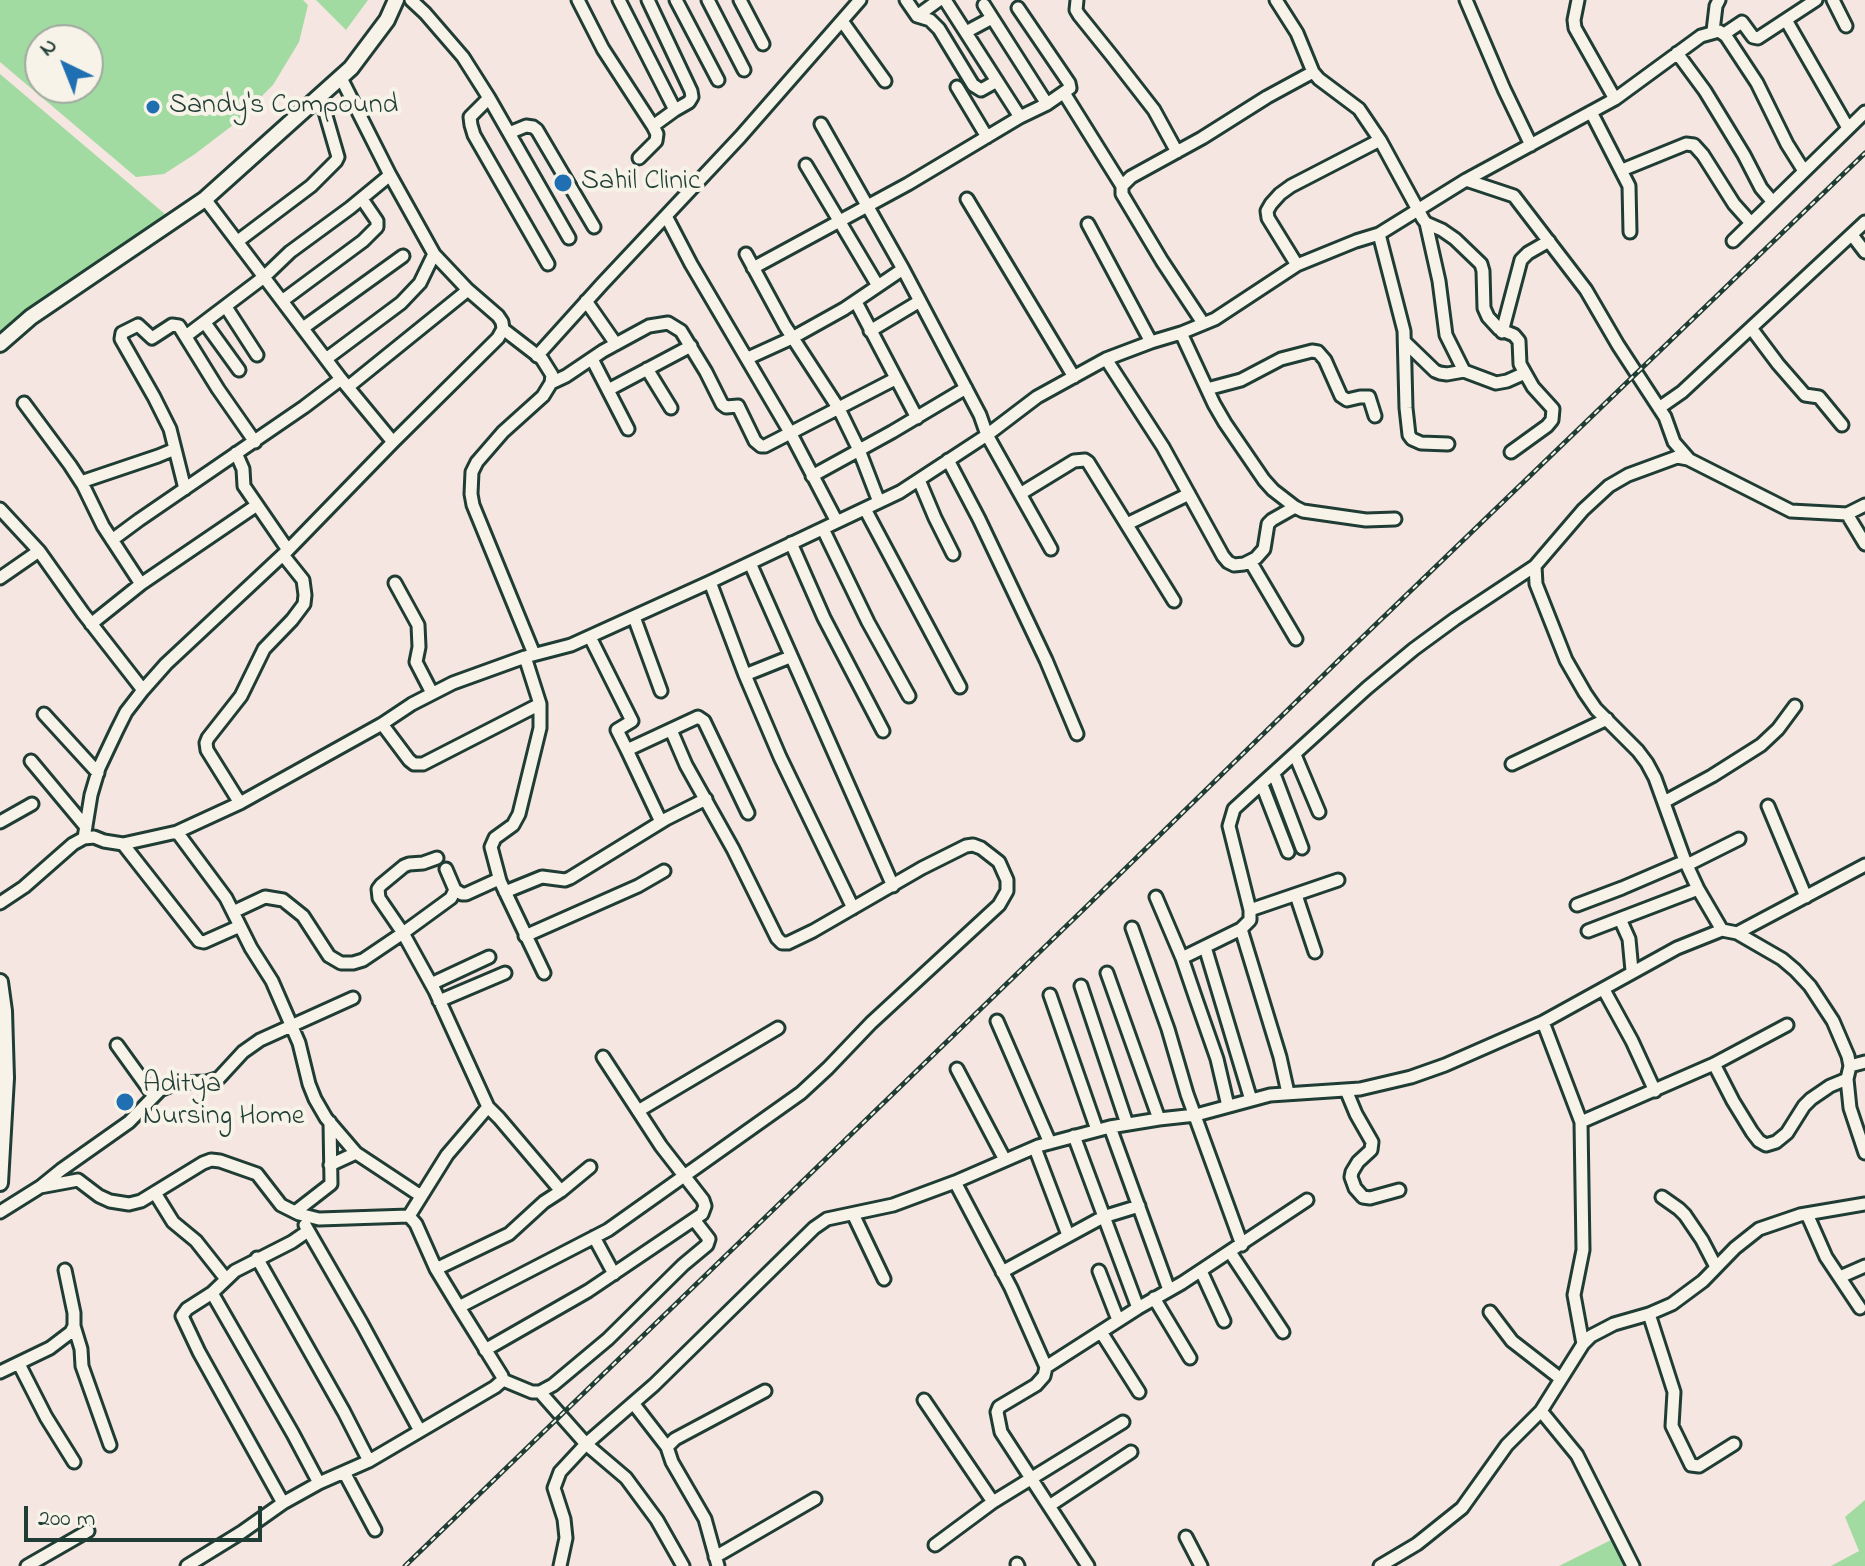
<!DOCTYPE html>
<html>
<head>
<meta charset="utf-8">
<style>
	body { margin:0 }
	#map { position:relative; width:1865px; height:1566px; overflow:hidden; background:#f5e6e1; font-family:"Indie Flower",sans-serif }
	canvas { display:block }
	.north { position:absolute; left:24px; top:24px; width:80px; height:80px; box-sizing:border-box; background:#f7f3e8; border:2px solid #a1aaa0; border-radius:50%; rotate:317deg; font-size:22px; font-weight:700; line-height:32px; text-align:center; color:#1f3d34 }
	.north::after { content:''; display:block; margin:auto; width:28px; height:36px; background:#1f6fb2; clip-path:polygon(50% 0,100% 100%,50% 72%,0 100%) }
	.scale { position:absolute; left:24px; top:1506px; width:238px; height:36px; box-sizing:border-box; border:4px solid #1f3d34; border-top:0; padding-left:10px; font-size:24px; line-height:28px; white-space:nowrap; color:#1f3d34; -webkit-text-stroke:6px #f7f3e8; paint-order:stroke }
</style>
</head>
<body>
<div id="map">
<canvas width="1865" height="1566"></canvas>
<div class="north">N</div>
<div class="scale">200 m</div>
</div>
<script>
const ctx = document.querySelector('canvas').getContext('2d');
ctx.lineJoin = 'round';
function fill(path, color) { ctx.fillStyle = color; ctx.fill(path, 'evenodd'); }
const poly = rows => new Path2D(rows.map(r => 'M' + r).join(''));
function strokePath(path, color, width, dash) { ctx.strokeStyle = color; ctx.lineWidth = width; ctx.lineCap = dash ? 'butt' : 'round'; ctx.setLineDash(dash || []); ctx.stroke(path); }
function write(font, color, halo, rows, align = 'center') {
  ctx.font = font + ' "Indie Flower",sans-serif'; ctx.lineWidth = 8; ctx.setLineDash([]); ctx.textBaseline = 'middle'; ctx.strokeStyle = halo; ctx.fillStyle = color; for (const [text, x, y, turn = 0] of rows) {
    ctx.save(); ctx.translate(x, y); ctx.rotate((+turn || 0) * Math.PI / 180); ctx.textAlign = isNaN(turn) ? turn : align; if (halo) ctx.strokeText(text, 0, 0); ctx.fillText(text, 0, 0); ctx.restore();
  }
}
const green = poly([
	[0,0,303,0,308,5,299,42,273,85,233,125,195,154,164,174,136,177,0,62],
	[40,40,88,40,88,88,40,88],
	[316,0,368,0,346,30],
	[0,74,172,220,0,343],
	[1865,1500,1865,1566,1831,1566,1859,1551,1845,1517],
	[1621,1535,1641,1566,1559,1566]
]);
const minor = poly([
	[411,0,425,13,463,57,489,98,569,238],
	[578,0,603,49,653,126],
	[619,0,675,110,653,126,657,134,656,141,639,158],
	[648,0,691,91,692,97,689,102,675,110],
	[676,0,718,80],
	[708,0,744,70],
	[740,0,763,44],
	[906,0,917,16,930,20,939,29,973,85,981,90,997,81],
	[945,0,1020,117],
	[1077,0,1076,10,1079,15,1112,56,1154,110,1177,152],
	[1276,0,1297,33,1313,72,1319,79,1359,109,1380,140,1423,219,1426,223,1442,230,1455,239,1481,264,1483,271,1484,308,1488,317,1499,329,1514,335,1519,341,1520,364,1533,387,1553,409,1552,420,1547,426,1511,452],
	[1466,0,1504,89,1531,145],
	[1578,0,1574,20,1575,28,1615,99],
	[1833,0,1846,26],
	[984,5,1047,104],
	[917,16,939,0],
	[1786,20,1848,128],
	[842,21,885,81],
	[1713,31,1716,6,1719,0],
	[966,32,992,18],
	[1724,34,1742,22,1753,37,1758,38,1816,0],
	[1677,53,1705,91,1744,155,1761,188,1772,201],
	[957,87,987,137],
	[1064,93,1122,186],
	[489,98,470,117,471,125,474,135,548,264],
	[1591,112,1629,186,1630,232],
	[821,124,903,269,980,415,987,435,1051,549],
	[509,133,526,126,533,127,537,130,594,227],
	[806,165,878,286],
	[1622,170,1686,144,1694,145,1703,155,1734,204,1751,223],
	[1466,180,1514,196,1586,290,1618,345,1665,417,1674,442,1688,458],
	[205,199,341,379,393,442],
	[967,199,1074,377],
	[666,216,691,264,791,434,837,522],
	[1426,223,1439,281,1446,335,1464,371],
	[1088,224,1151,342],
	[1379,234,1404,331,1406,408,1409,435,1412,439,1421,443,1448,444],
	[1852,235,1865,252],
	[238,241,311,186,336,161,338,157,320,95],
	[1733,241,1865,112],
	[746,254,785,326,839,409,859,450,879,502],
	[1297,265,1268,218,1267,211,1271,204,1280,194,1291,186,1380,140],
	[753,268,908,184,1020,117,1047,104,1070,88,1069,83,1018,8],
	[282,301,363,241,377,227,377,221,362,199],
	[586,301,616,344],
	[856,302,917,418],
	[226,307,257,355],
	[205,323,239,370],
	[1203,323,1162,261,1122,194,1122,186,1131,177,1202,138,1267,97,1313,72],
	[303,328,403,256],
	[1751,328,1778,364,1805,395,1819,397,1842,425],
	[503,329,542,359,552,375,551,383,543,396,503,432,477,462,472,472,471,494,473,505,534,654],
	[870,331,920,301],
	[1502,332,1521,260,1528,253,1549,241],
	[1181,333,1214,404,1225,423,1264,480,1273,490,1295,507,1303,511,1366,520,1395,519],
	[186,336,264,277,290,252,350,208,390,175],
	[1405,342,1435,371,1440,373,1447,374,1464,371,1496,383,1507,381,1525,373],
	[537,356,602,284,740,137,860,0],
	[748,358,792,338,844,309,903,269],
	[326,359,401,303,420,283,434,254],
	[592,359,628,429],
	[1106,359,1163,447,1223,556,1228,562,1234,565,1244,564,1256,558,1264,549,1268,524,1272,520,1295,507],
	[647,369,671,408],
	[551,383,566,376,603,351,649,326,668,323,681,331,706,372,722,404,726,407,738,406,755,441,761,446,765,446,895,379],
	[348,387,468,290],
	[1207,389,1241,380,1281,359,1312,351,1318,352,1325,360,1341,396,1347,400,1360,397,1369,397,1375,416],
	[608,390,691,346],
	[24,403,70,465,83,485,103,526,141,584],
	[1659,408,1682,392,1865,222],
	[236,453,243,469,244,486,288,550],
	[948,460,979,519,1046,660,1077,734],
	[812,476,892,432,966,388],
	[919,480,935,518,953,554],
	[81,482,158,456,175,449],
	[185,489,170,429,154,397,121,339,122,333,138,325,152,338,172,325,179,326,218,389,255,442],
	[1020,494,1074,461,1085,460,1088,462,1174,601],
	[0,509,39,551,83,613,143,690],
	[865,509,960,687],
	[1847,514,1865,544],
	[1127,524,1189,494],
	[823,529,868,622,909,696],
	[112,540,139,520,304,407,341,379],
	[791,543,824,618,883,731],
	[1250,561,1296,639],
	[750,563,893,886],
	[0,578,39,551],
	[710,582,745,675,780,757,853,908],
	[395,583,418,625,419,647,416,662,432,693],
	[634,617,661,691],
	[91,624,141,584,257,505],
	[590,637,632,721,617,730,627,750],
	[525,657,540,704,540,728,519,814,513,825,495,838,491,847,500,881,544,973],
	[745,675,790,657],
	[44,714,98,773],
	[382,724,409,760,414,764,423,764,540,704],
	[1295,755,1319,812],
	[31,761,86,827],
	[1512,764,1607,719],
	[1274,774,1302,848],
	[1262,785,1288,852],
	[1664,802,1712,776,1761,745,1778,729,1795,706],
	[240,803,207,750,206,743,208,738,241,696,264,649,292,620,304,604,305,595,303,580,283,555],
	[1768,806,1806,897],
	[0,822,32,804],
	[661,822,627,750,698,717,704,721,748,813],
	[177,832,226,898,251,948,272,981,299,1043,309,1084,315,1099,326,1118,356,1153],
	[84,838,91,795,99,768,117,730,126,712,143,690,166,664,288,550,393,442,498,338,503,329,502,322,498,316,468,290,434,254,390,175,341,78],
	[123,844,199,941,204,942,240,926],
	[437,858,423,863,409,864,404,866,381,885,378,889,379,898,403,933,435,991,488,1107,499,1118,561,1191],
	[1687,865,1739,839],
	[446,869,455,890,462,894,466,894,499,879],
	[505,892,542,877,565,880,570,878,666,819,706,799],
	[1296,895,1315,952],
	[1156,897,1182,958,1196,999,1217,1059,1228,1106],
	[0,903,24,887,73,844,84,838,94,837,104,841,123,844,177,832,240,803,382,724,412,704,453,683,525,657,571,645,710,582,900,492,987,435,1037,397,1106,359,1151,342,1181,333,1215,319,1297,265,1356,241,1379,234,1466,180,1615,99,1701,36,1719,31,1726,36,1757,83,1787,144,1804,171],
	[1577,905,1622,888,1685,861],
	[1250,910,1338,880],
	[233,912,265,897,283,900,303,916,329,956,341,963,353,963,363,960,403,933,451,898,455,890],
	[1620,919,1629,939,1632,971],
	[1132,928,1168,1029,1187,1094,1242,1245],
	[1241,929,1280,1057,1288,1093],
	[1722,930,1698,889,1685,861,1655,778,1647,763,1638,751,1596,709,1585,693,1566,660,1536,584,1535,566,1583,510,1609,486,1628,475,1677,457,1688,459,1791,511,1847,514,1865,505],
	[1588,931,1698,889],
	[1737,933,1782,959,1795,970,1810,986,1833,1021,1848,1056,1850,1066,1847,1079,1850,1108,1865,1153],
	[525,936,638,886,664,871],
	[1205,947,1251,1100],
	[1182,958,1241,929,1250,920,1250,910,1229,826,1234,809,1367,688,1414,649,1455,619,1535,566],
	[1107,973,1159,1119],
	[431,984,489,957],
	[1081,986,1127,1124],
	[1604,990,1632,1041,1655,1091],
	[1050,995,1097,1130],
	[439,1001,505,973],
	[997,1021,1050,1143],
	[1543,1022,1581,1122,1583,1250,1574,1295,1583,1344],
	[117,1045,153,1095],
	[1714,1064,1733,1101,1752,1132,1759,1141,1766,1145,1776,1142,1787,1133,1804,1106,1811,1099,1830,1086,1847,1079],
	[1850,1066,1865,1062],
	[957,1069,1005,1160],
	[1346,1090,1356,1114,1372,1142,1371,1150,1358,1162,1352,1172,1351,1177,1355,1188,1363,1197,1370,1198,1399,1190],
	[638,1111,778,1028],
	[1581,1122,1714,1064,1787,1025],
	[1110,1127,1169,1290],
	[1074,1136,1138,1308],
	[1035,1148,1068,1235],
	[330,1165,356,1153,421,1196],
	[955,1182,1011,1288,1046,1367,1044,1376,1036,1385,999,1407,997,1412,1001,1432,1088,1566],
	[40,1187,78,1180,99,1196,110,1201,129,1204,141,1201,203,1163,211,1160,220,1161,257,1174,281,1205,299,1214,319,1219,409,1216,416,1224,436,1269,459,1307,502,1376,503,1380,495,1387,369,1461,319,1483,283,1503,242,1532,187,1566],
	[155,1193,173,1222,196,1241,226,1279],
	[1662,1197,1679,1209,1685,1215,1702,1240,1716,1267],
	[0,1212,40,1187,61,1170,129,1122,160,1090,177,1083,206,1082,219,1078,243,1052,260,1040,353,998],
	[295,1212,331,1184,330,1122],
	[853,1214,884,1279],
	[1807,1214,1826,1257,1860,1308],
	[409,1216,447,1155,488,1107],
	[305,1225,362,1324,420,1431],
	[594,1237,614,1274],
	[1230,1252,1283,1332],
	[257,1258,344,1412,369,1461],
	[436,1269,509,1234,544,1202,561,1191,590,1167],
	[1099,1271,1118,1320],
	[1201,1271,1224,1321],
	[1002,1272,1103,1217,1139,1206],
	[1840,1277,1865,1266],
	[212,1293,293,1434,319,1483],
	[1154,1298,1190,1358],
	[459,1307,608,1230,801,1093,828,1068,871,1023,999,905,1007,891,1007,880,999,862,981,848,973,845,966,846,922,868,813,931,788,943,782,943,777,938,733,849,686,765,671,730],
	[1490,1312,1512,1341,1561,1379],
	[1649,1314,1674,1392,1672,1426,1691,1465,1699,1466,1734,1444],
	[74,1326,81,1349,82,1366,110,1445],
	[1101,1332,1139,1392],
	[485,1350,588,1291,702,1214,705,1206,703,1200,661,1146,603,1057],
	[19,1364,46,1417,74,1462],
	[1046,1367,1138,1308,1182,1283,1307,1200],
	[0,1372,50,1348,71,1332,74,1326,74,1313,65,1270],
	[503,1380,532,1392,540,1392,553,1385,608,1339,683,1265,707,1245,709,1239,695,1221],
	[540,1392,586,1444,626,1478,657,1520,683,1566],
	[924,1400,993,1502],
	[633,1403,667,1447],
	[1541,1411,1577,1455,1633,1566],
	[344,1472,375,1530],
	[283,1503,199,1352,182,1316,187,1309,212,1293,235,1271,292,1242,308,1231],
	[1049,1506,1131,1452],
	[1186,1537,1201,1566],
	[935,1545,993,1502,1123,1422],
	[715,1557,815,1499],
	[1017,1564,1018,1566],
	[27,1566,88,1531],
	[560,1566,566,1538,564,1519,554,1488,560,1472,586,1444,654,1385,814,1228,827,1219,893,1205,955,1182,1038,1146,1110,1127,1159,1119,1196,1115,1270,1095,1360,1089,1411,1077,1445,1065,1543,1022,1677,948,1722,930,1737,933,1865,865],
	[718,1566,705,1519,672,1462,667,1447,675,1439,765,1391],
	[1380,1566,1417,1544,1462,1508,1507,1445,1541,1411,1583,1344,1591,1336,1614,1324,1649,1314,1672,1304,1703,1281,1735,1248,1759,1229,1800,1215,1865,1204]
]);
const major = poly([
	[0,344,31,317,205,199,351,68,387,20,396,0],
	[0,982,4,1011,6,1078,0,1183]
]);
const rail = poly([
	[405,1566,1086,907,1342,657,1865,153]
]);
const markers = [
	[153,107,8,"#1f6fb2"],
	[563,183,10,"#1f6fb2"],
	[125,1102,10,"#1f6fb2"]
];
const poiNames = [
	["Sandy's Compound",169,107],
	["Sahil Clinic",581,183],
	["Aditya",143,1086],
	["Nursing Home",143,1118]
];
fill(green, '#a1dba1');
strokePath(minor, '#1f3d34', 17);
strokePath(major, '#1f3d34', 20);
strokePath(minor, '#f7f3e8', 11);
strokePath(major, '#f7f3e8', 14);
strokePath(rail, '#1f3d34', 5);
strokePath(rail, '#f7f3e8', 2, [6]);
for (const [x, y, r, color] of markers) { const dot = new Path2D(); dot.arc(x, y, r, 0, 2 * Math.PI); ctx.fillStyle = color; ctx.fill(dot); strokePath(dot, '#f7f3e8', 3); }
write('28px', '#1f3d34', '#f7f3e8', poiNames, 'left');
</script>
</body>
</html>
